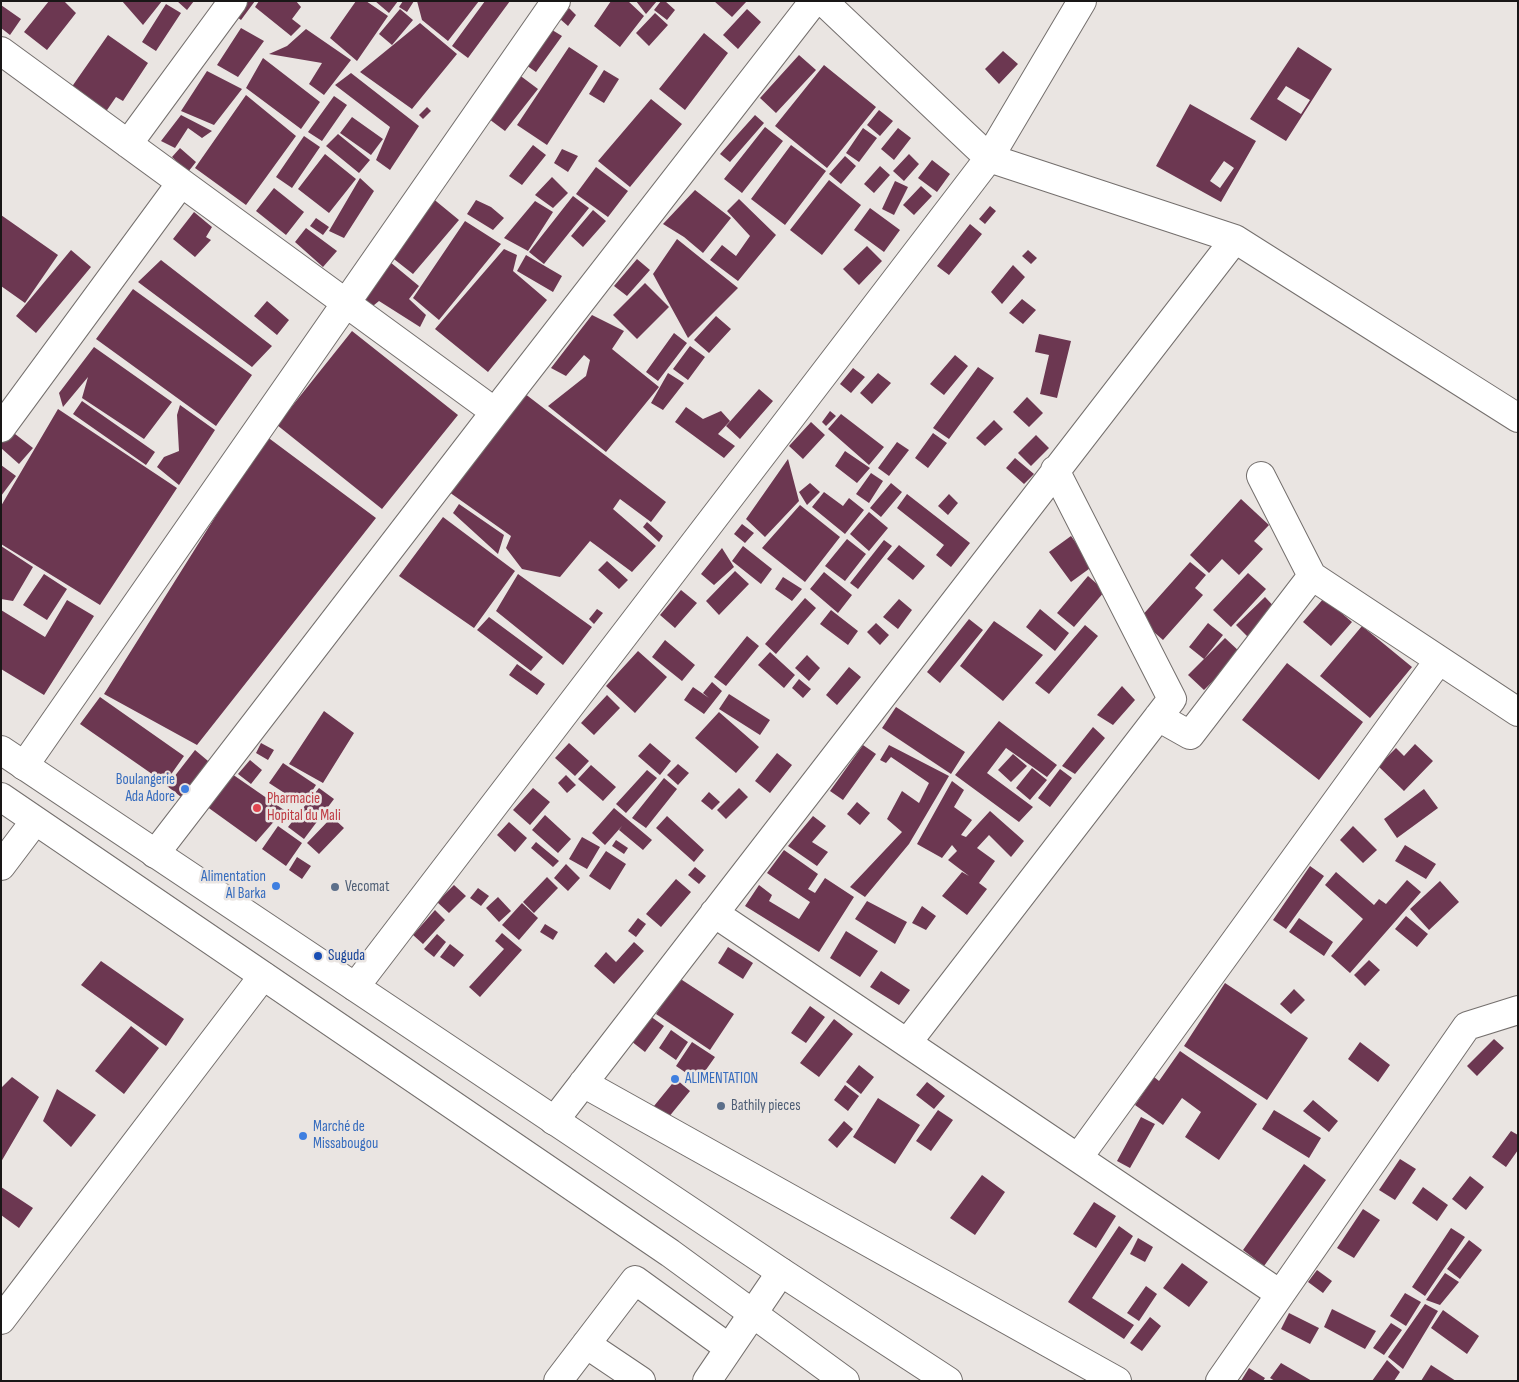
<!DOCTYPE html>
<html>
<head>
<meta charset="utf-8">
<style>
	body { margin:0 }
	#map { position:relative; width:1519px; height:1382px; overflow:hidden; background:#eae5e2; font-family:"Sofia Sans Condensed",sans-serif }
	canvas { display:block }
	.frame { position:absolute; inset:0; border:2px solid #191717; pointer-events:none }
</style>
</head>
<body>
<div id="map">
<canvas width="1519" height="1382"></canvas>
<div class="frame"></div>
</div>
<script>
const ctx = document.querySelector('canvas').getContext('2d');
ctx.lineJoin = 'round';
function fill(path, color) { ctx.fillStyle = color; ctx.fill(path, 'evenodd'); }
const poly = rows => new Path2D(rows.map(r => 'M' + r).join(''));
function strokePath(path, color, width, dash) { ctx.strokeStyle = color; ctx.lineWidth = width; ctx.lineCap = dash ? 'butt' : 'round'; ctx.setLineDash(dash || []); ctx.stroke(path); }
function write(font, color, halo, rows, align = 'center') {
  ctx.font = font + ' "Sofia Sans Condensed",sans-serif'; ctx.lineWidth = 5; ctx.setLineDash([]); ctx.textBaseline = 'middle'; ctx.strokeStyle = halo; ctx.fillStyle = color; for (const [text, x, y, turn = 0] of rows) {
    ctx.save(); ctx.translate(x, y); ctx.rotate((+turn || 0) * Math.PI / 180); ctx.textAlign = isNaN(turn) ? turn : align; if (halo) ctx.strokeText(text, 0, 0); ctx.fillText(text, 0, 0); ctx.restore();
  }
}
const building = poly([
	[49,1,64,1,76,13,47,50,24,32],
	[122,1,162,1,143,25],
	[177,1,194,1,187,10],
	[236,1,255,1,241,20,229,11],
	[259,1,296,1,301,7,292,19,301,26,291,36,255,7],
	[356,1,366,1,388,16,357,61,330,38],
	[375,1,398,1,389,13],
	[403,1,414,1,407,12,399,7],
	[417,1,479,1,448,41,422,20],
	[485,1,510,1,468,58,452,46],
	[611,1,628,1,644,16,620,47,594,26],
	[636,1,657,1,646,14],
	[661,1,665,1,675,10,667,20,654,10],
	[714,1,747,1,732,17],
	[166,4,181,13,156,51,142,42],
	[1,5,21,19,10,35,1,28],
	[569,8,576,15,568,26,560,19],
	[400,9,413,20,392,45,379,34],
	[747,9,761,22,738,49,723,35],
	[655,13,668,25,649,46,636,33],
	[420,23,457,54,412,109,360,72],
	[544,25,562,36,536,72,523,63],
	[241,28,264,41,238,77,217,65],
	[306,29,351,60,324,95,309,84,322,63,269,54,287,46],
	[704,33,728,53,685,110,659,89],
	[108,35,148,63,123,101,116,97,105,113,71,88],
	[569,47,598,66,547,145,517,125],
	[1298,47,1332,69,1286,141,1250,119],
	[1286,86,1310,100,1301,114,1277,99],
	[1003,51,1018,64,999,84,985,69],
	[799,55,816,70,776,113,760,98],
	[263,58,320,102,301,129,246,88],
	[824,65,876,107,827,168,775,126],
	[604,70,619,79,604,103,589,94],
	[207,71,242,89,214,125,181,111],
	[351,73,419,126,390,170,376,160,390,127,335,85],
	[518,74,538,89,505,131,485,116],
	[246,95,296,136,246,205,195,168],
	[334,96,347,105,322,141,308,132],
	[651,99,682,124,630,187,598,161],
	[1190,104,1256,141,1221,202,1156,166],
	[1224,161,1234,168,1220,188,1210,181],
	[427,107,431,111,423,119,419,115],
	[879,110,893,121,880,136,867,125],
	[181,115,212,131,202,138,188,128,175,148,161,141],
	[755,115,764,123,730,162,720,154],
	[352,117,383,139,371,155,340,133],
	[765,127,783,141,742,193,724,179],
	[863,128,877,138,859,162,846,153],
	[898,128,911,138,894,160,881,149],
	[338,134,370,160,359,173,326,146],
	[304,136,320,147,292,188,276,177],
	[533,145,546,155,522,185,509,176],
	[791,145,826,171,785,225,751,199],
	[180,148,196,162,188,172,172,157],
	[562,149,578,156,568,172,554,163],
	[325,154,356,179,329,213,298,189],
	[909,154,919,164,904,181,893,171],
	[845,156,856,166,841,184,829,174],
	[932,160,950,174,937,192,918,178],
	[880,166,890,175,874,193,864,184],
	[596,167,628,191,608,217,576,194],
	[552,177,568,193,553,208,535,195],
	[360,178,374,191,344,238,329,231],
	[829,180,861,205,822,255,790,230],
	[895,181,908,187,894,215,882,209],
	[921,186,932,196,914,215,903,205],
	[274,188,304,212,286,235,256,211],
	[695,190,731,218,703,253,684,237,663,224],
	[573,196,589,208,544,264,529,252],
	[431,197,459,220,413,274,385,252],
	[739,199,776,235,738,281,710,260,722,245,736,256,750,236,727,211],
	[476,200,491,207,504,218,493,230,467,214],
	[535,201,553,212,528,251,504,238],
	[990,206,996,211,985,224,979,219],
	[870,208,900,230,884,252,854,230],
	[593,210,606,221,583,247,571,236],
	[194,212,212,227,206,237,211,240,195,257,173,239],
	[1,215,58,255,25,303,1,286],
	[316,218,329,227,323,235,310,226],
	[465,221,501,244,439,320,413,298],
	[970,224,982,234,949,275,937,266],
	[306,228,337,251,323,267,295,242],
	[677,239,738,288,688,338,653,274],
	[867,246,882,261,859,285,843,269],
	[504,249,517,255,513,271,547,300,488,372,435,329],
	[71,250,91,267,36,333,16,316],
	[1028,250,1037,258,1031,264,1022,256],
	[526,255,562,276,553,292,517,271],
	[384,257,419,286,409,299,426,315,420,327,379,301,368,310,356,296],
	[637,259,650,270,627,296,614,286],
	[161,260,272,346,252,367,138,282],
	[1013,265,1025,277,1002,304,991,292],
	[645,283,669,307,637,339,613,315],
	[133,289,252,375,216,426,96,339],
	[1022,299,1036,310,1023,324,1009,313],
	[267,301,289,320,277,335,254,316],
	[592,315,624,331,612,349,659,387,606,452,548,406,586,376,590,360,584,355,566,376,551,368],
	[716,316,731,329,709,353,694,340],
	[352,331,458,415,382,509,277,425],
	[674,333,687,343,658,381,646,372],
	[1039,334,1071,341,1057,398,1040,394,1049,355,1035,352],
	[690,346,705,357,688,380,673,369],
	[94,347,172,402,144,439,82,398,88,377,63,407,59,393],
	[955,355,968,366,944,395,930,384],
	[978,367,994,378,949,439,933,428],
	[853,368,865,377,851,393,840,384],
	[668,373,684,383,663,410,651,403],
	[878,373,891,383,872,404,860,393],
	[759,389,773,401,740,439,726,426],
	[520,390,666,502,651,522,620,499,613,509,656,546,632,572,590,541,560,577,522,569,506,548,511,536,449,492],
	[1027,397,1043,413,1029,427,1013,412],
	[82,401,155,452,146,465,73,414],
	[180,405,215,430,179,485,157,467,164,457,179,451,177,415],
	[686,407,703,419,721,411,730,421,718,434,735,446,724,458,675,422],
	[58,409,177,488,100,605,1,544,1,506],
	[830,411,836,416,826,426,822,422],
	[841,414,884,447,869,465,828,429],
	[994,420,1003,429,985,446,976,438],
	[811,422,825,435,803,459,789,446],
	[10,430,33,448,19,464,1,448,1,442],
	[933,433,947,443,928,468,915,458],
	[1036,435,1049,448,1031,466,1018,453],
	[266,436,376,518,197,745,104,694],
	[897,442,909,450,889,476,878,468],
	[845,451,870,468,857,483,835,466],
	[1015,458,1034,474,1024,484,1006,468],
	[788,459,799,501,765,537,746,519],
	[1,465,16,476,1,496],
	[871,473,883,481,869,503,856,494],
	[810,483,820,492,807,505,799,492],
	[891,483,902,492,881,517,870,508],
	[824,492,843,506,849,498,864,510,845,534,812,507],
	[907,494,970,543,951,567,936,555,944,545,897,508],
	[949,494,958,503,948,515,938,506],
	[1241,499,1269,525,1254,541,1263,549,1239,575,1222,559,1209,573,1190,555],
	[459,504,504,535,498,554,453,513],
	[800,505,840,537,805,582,762,548],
	[869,512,888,528,869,551,850,534],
	[443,517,515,571,474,628,399,576],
	[647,522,663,536,659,542,643,527],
	[742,524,754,533,745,543,734,534],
	[1071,536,1093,566,1071,582,1049,552],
	[847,539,866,554,845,581,825,566],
	[884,540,892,546,858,589,850,583],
	[899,545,925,566,913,580,887,559],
	[1,546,33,567,13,601,1,599],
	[743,546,772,569,761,584,732,561],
	[722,548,734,567,714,585,701,574],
	[607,561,628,580,619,589,598,570],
	[1190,562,1206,575,1195,588,1203,595,1163,640,1139,619],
	[735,571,749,584,719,615,706,601],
	[824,572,852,595,838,613,810,589],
	[1248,573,1266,589,1231,627,1213,610],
	[44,574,67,589,47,620,23,605],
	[518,574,592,627,563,665,496,611],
	[1088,576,1105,591,1074,627,1057,613],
	[783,577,802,589,792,601,775,589],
	[681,590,697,603,675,628,660,615],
	[1265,597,1280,613,1251,640,1236,625],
	[805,598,816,608,776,654,765,644],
	[1324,598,1352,622,1331,646,1303,622],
	[899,599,912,610,898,629,883,617],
	[67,600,94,616,44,695,1,669,1,610,45,637],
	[597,609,603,613,594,624,589,619],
	[1040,609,1069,633,1055,651,1026,627],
	[831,610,858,631,848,645,820,624],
	[489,617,543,657,531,671,477,630],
	[969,619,983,630,940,683,927,672],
	[994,621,1043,655,1003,701,960,666],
	[876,623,889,635,880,645,867,632],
	[1208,623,1223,635,1204,659,1189,647],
	[1085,625,1098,636,1049,694,1035,683],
	[1362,626,1412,667,1370,718,1320,676],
	[747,636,759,646,726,686,714,677],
	[1225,638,1241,653,1204,690,1188,675],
	[665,640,695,665,682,681,652,657],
	[638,651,667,677,635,713,606,686],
	[770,652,795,675,784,688,758,665],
	[807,655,820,668,809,681,795,668],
	[1287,663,1363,722,1319,780,1242,720],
	[517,664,545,684,537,695,509,675],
	[849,667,861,677,837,705,826,695],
	[799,679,811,689,803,698,792,688],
	[712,682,722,691,704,714,684,700,693,687,709,698,703,693],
	[1122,686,1135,700,1113,725,1097,715],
	[729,694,770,720,760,735,719,709],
	[607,695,620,708,594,735,581,723],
	[100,697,184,756,165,783,80,724],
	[896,707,965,752,951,774,882,728],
	[324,711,354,733,323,783,289,764],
	[719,712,759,747,736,773,695,738],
	[999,721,1057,765,1047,777,1006,748,987,773,1033,807,1019,822,955,775],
	[1093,727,1105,738,1075,774,1062,766],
	[261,743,274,750,268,760,256,753],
	[569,743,589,761,575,776,555,758],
	[650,743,671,761,660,775,638,756],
	[1415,744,1433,761,1404,791,1378,766,1396,748,1404,756],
	[863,745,876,754,843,800,830,791],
	[889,745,949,776,909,844,865,897,850,887,902,832,887,819,902,791,919,803,929,783,891,757,886,763,880,760],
	[195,750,214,766,185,800,167,786],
	[777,753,792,765,770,793,755,781],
	[1013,754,1027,766,1011,782,998,770],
	[250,760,262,770,251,784,238,774],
	[283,763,316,785,303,805,269,783],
	[678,764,689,773,678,785,667,775],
	[591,765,616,787,603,801,578,779],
	[1032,768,1047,780,1030,800,1016,788],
	[1060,769,1072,778,1050,807,1038,798],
	[647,770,657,778,626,813,616,804],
	[232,774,284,810,256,842,206,806],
	[566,775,576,785,567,793,558,783],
	[664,778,677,789,646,828,632,818],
	[952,781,964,790,954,807,972,820,961,835,966,837,990,811,1024,841,1011,857,989,835,977,848,995,861,979,883,987,889,967,915,942,896,962,872,969,876,948,860,957,851,952,845,942,858,917,844],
	[319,788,334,799,304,839,288,827],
	[533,788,550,802,530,825,513,810],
	[739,788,748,797,726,819,717,810],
	[1424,789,1438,808,1397,838,1384,819],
	[709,792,720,802,712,810,701,801],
	[857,802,870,813,860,825,847,814],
	[614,808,652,840,643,850,619,830,622,826,605,845,592,833],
	[545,815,571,839,558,853,532,830],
	[667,816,704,850,694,862,656,828],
	[813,816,826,826,812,842,828,852,817,866,788,846],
	[332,817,344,828,319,854,307,843],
	[509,822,527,838,515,852,497,835],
	[278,826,302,843,286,866,262,849],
	[1353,826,1377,850,1363,863,1340,840],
	[582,837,600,847,587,869,569,859],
	[616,840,628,848,624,854,612,846],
	[536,842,559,861,553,867,531,848],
	[1405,845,1436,864,1426,879,1395,861],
	[784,850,818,874,808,889,815,893,825,878,854,897,819,952,745,906,759,885,772,895,769,901,799,919,810,902,767,873],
	[606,851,626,864,610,890,589,876],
	[297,857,311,866,302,879,289,870],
	[566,864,580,878,568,891,554,878],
	[1310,866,1324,876,1286,929,1273,920],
	[695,867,706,876,699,884,688,875],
	[1336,872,1374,905,1379,899,1386,904,1407,880,1421,892,1350,973,1331,956,1363,919,1325,885],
	[547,877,558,888,534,913,523,902],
	[676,879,691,892,661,927,646,914],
	[1440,881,1459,902,1429,930,1410,909],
	[454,885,466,896,449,913,437,902],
	[478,888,489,896,481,906,470,898],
	[498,897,511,911,499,922,486,908],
	[867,901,907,922,895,944,855,919],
	[522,903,538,918,519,940,502,925],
	[922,906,936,916,926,930,912,923],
	[435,910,445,920,423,944,413,935],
	[1406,916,1428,934,1417,947,1395,929],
	[638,918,646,924,636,937,628,931],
	[1299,918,1333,942,1324,956,1289,932],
	[545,924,558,932,553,940,540,932],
	[846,931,878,951,860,977,830,958],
	[502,933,522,950,480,997,469,987,504,949,495,941],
	[437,934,446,942,434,957,424,949],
	[634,942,644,951,614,984,594,966,606,952,616,962],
	[450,944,464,955,454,967,440,957],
	[728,947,753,963,743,979,718,963],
	[1369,960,1380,970,1365,986,1354,975],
	[101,961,184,1019,166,1046,81,985],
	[881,971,910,990,899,1005,870,987],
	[679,978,734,1014,710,1050,656,1014],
	[1225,983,1308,1038,1267,1100,1184,1046],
	[1294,989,1305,1000,1291,1014,1280,1004],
	[810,1006,825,1017,806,1043,791,1033],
	[650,1016,664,1026,645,1052,631,1041],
	[834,1019,853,1034,819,1077,800,1063],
	[131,1026,159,1048,124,1094,95,1071],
	[671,1030,688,1042,676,1060,659,1048],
	[1494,1039,1504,1048,1477,1076,1467,1066],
	[692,1042,715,1057,698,1081,676,1066],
	[1360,1042,1390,1065,1378,1082,1348,1059],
	[1180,1051,1257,1104,1219,1160,1185,1137,1201,1112,1182,1098,1163,1125,1135,1105,1154,1077,1159,1081],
	[859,1065,874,1077,861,1094,846,1082],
	[12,1077,39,1097,1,1162,1,1088],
	[676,1079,690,1091,668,1118,654,1106],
	[927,1082,945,1096,934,1109,916,1095],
	[845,1085,859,1096,848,1111,834,1100],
	[57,1089,96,1115,71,1147,43,1121],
	[878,1098,920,1125,895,1164,853,1137],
	[1313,1100,1338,1121,1329,1132,1303,1111],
	[938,1110,953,1120,931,1151,916,1141],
	[1274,1110,1321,1138,1309,1158,1262,1129],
	[1141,1117,1155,1124,1130,1168,1117,1161],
	[844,1121,853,1129,837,1148,828,1140],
	[1511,1131,1518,1135,1518,1150,1506,1167,1492,1157],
	[1400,1159,1416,1169,1395,1200,1379,1190],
	[1304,1164,1326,1180,1264,1266,1243,1250],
	[982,1175,1005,1192,975,1235,950,1218],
	[1470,1176,1484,1187,1466,1210,1452,1199],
	[1,1187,33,1208,19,1228,1,1215],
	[1423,1187,1448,1205,1437,1221,1412,1203],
	[1094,1202,1116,1216,1096,1248,1073,1234],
	[1363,1209,1380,1220,1354,1258,1337,1248],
	[1119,1226,1133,1236,1092,1298,1134,1325,1124,1339,1068,1302],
	[1451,1228,1465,1237,1425,1296,1412,1287],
	[1138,1238,1153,1247,1145,1262,1130,1254],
	[1469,1240,1482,1250,1460,1279,1447,1269],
	[1182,1263,1208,1282,1189,1307,1163,1288],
	[1317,1270,1332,1281,1323,1293,1308,1282],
	[1445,1273,1459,1282,1440,1305,1426,1300],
	[1146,1286,1157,1294,1139,1321,1127,1313],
	[1405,1293,1421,1302,1406,1326,1390,1316],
	[1425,1304,1438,1311,1403,1369,1388,1357],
	[1332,1309,1376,1331,1365,1349,1324,1327],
	[1443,1310,1479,1336,1467,1354,1431,1328],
	[1289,1313,1319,1328,1310,1344,1281,1329],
	[1150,1317,1161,1326,1142,1351,1130,1343],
	[1391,1323,1402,1330,1384,1355,1373,1348],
	[1387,1360,1400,1372,1394,1381,1372,1381],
	[1281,1363,1312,1381,1275,1381,1270,1378],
	[1431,1365,1456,1381,1421,1381],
	[1249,1368,1265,1378,1263,1381,1241,1381]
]);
const minor = poly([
	[823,1,989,158,1235,239,1518,418],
	[1,51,495,412],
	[128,144,233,1],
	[1,428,181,183],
	[1261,476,1312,576,1518,712],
	[1158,717,1190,735,1312,576],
	[24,766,556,1],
	[155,854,495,412,814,1],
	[1,866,35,821],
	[714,913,1280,1294],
	[355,987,989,158,1082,1],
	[907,1043,1172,699,1055,470],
	[583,1083,1117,1381],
	[554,1121,1235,239],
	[1078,1158,1439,660],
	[1,1320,263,976],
	[586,1344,641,1381],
	[558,1381,635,1280,729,1348],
	[707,1381,781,1272],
	[1220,1381,1467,1026,1518,1010]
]);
const primary = poly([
	[1,750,781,1272,948,1381],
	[1,797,670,1253,845,1381]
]);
const markers = [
	[185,789,5,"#3f7fe0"],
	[257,808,5,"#e0444e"],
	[276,886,5,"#3f7fe0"],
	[335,887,5,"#5c6f8a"],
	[318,956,5,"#1a4fb4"],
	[675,1079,5,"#3f7fe0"],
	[721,1106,5,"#5c6f8a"],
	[303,1136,5,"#3f7fe0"]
];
const shopNames = [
	["Boulangerie",175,780],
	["Ada Adore",175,797],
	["Alimentation",266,877],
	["Al Barka",266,894],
	["ALIMENTATION",685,1079,"left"],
	["Marché de",313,1127,"left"],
	["Missabougou",313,1144,"left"]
];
const healthNames = [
	["Pharmacie",267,799],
	["Hopital du Mali",267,816]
];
const serviceNames = [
	["Vecomat",345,887],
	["Bathily pieces",731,1106]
];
const transitNames = [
	["Suguda",328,956]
];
fill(building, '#6c3751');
strokePath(minor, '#746f6d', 30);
strokePath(primary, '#746f6d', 30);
strokePath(minor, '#fff', 28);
strokePath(primary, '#fff', 28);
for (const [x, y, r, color] of markers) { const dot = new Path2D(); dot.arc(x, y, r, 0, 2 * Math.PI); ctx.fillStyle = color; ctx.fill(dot); strokePath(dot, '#eae5e2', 2); }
write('15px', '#366cbe', '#eae5e2', shopNames, 'right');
write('15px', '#be3a42', '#eae5e2', healthNames, 'left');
write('15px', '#4e5e75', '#eae5e2', serviceNames, 'left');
write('15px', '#164399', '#eae5e2', transitNames, 'left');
</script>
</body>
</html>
